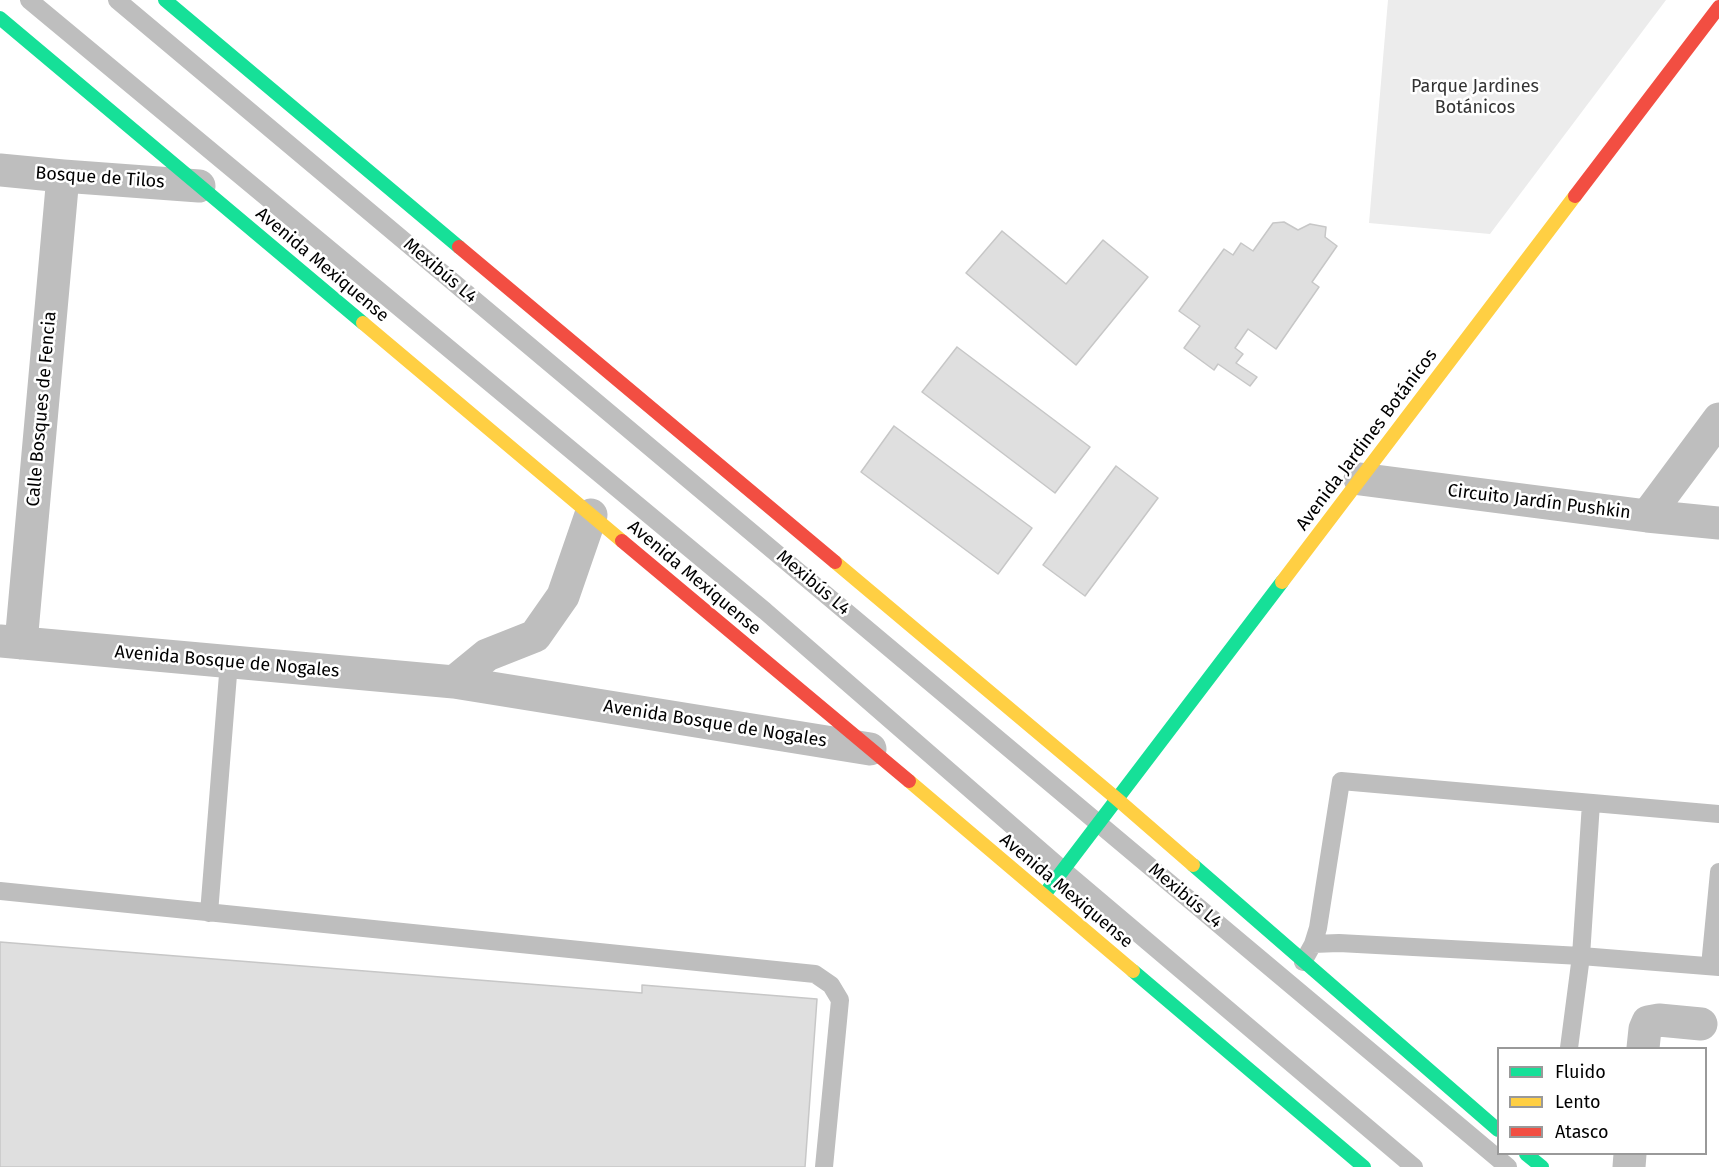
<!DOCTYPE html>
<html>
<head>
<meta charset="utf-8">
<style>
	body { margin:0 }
	#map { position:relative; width:1719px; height:1167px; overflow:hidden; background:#fff; font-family:"Fira Sans",sans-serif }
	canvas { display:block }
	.legend { position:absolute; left:1497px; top:1047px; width:210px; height:108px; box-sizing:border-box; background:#fff; border:2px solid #999; margin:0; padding:8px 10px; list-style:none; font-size:18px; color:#000 }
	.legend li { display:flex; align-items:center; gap:12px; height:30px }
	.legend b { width:30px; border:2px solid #999 }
</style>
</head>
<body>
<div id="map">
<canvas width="1719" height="1167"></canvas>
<ul class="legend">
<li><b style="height:8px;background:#16e098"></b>Fluido</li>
<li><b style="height:8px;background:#ffcf43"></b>Lento</li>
<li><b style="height:8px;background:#f24e42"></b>Atasco</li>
</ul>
</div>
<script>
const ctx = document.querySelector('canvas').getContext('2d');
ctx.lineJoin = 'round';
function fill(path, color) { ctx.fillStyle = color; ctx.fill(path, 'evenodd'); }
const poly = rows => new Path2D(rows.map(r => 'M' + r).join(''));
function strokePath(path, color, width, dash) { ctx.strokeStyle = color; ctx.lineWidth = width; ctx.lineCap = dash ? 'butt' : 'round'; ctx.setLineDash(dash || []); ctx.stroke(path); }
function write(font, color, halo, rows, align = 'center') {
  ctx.font = font + ' "Fira Sans",sans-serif'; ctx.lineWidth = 5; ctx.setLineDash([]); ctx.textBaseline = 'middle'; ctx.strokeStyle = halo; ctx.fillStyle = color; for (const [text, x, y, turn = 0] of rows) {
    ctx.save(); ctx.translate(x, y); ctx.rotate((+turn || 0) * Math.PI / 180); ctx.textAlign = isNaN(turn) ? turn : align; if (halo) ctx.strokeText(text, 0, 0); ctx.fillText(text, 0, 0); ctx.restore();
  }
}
const green = poly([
	[1388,0,1666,0,1490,234,1369,223]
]);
const building = poly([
	[1284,222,1298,230,1310,224,1326,227,1325,237,1337,246,1312,282,1319,287,1276,349,1248,329,1235,348,1243,354,1236,363,1257,377,1250,386,1218,364,1214,370,1184,348,1200,326,1179,311,1224,249,1233,255,1241,243,1253,251,1273,223,1284,222],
	[1002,231,1066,284,1103,240,1148,277,1076,365,966,273,1002,231],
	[957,347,1090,447,1055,493,922,392,957,347],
	[894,426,1032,528,998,574,861,472,894,426],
	[1116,466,1158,498,1085,596,1043,565,1116,466],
	[0,942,642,993,642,985,817,999,805,1167,0,1167,0,942]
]);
const lane = poly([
	[29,0,765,611,1063,870,1414,1167],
	[117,0,1508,1167],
	[0,891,815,974,831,985,840,1000,824,1167],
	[209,913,229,662],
	[1313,944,1339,943,1581,956,1719,967],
	[1303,962,1313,944,1318,928,1341,781,1719,814],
	[1710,966,1719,872],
	[1569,1048,1581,956,1591,803]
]);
const street = poly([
	[0,170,63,176,199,186],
	[1360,479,1647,516,1719,523],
	[1647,516,1719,419],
	[0,641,454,682,870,749],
	[21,643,63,176],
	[454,682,487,655,535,636,563,596,591,515],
	[1643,1048,1645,1029,1648,1022,1659,1020,1701,1024],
	[1629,1167,1630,1154]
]);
const fast = poly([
	[165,0,459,247],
	[0,18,363,323],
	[1193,865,1498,1130],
	[1044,895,1282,582],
	[1133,971,1364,1167],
	[1526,1154,1542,1167]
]);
const slow = poly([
	[363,323,622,541],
	[835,562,1117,799,1193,865],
	[1282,582,1575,196],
	[909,781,1133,971]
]);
const jam = poly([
	[1575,196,1719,7],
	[459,247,835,562],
	[622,541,909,781]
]);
const parkNames = [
	["Parque Jardines",1475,87],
	["Botánicos",1475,108]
];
const streetNames = [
	["Bosque de Tilos",100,178,4],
	["Avenida Mexiquense",322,265,40],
	["Mexibús L4",440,271,40],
	["Calle Bosques de Fencia",42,409,-85],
	["Avenida Jardines Botánicos",1367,440,-53],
	["Circuito Jardín Pushkin",1539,502,7],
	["Avenida Mexiquense",694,578,40],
	["Mexibús L4",813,583,40],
	["Avenida Bosque de Nogales",227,662,5],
	["Avenida Bosque de Nogales",715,724,9],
	["Avenida Mexiquense",1066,891,40],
	["Mexibús L4",1185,896,40]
];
fill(green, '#ececec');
fill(building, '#dfdfdf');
strokePath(building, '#c7c7c7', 1.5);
strokePath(lane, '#bebebe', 18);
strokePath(street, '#bebebe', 33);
strokePath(fast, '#16e098', 14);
strokePath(slow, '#ffcf43', 14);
strokePath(jam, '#f24e42', 14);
write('18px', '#333', '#fff', parkNames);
write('18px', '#000', '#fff', streetNames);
</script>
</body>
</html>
